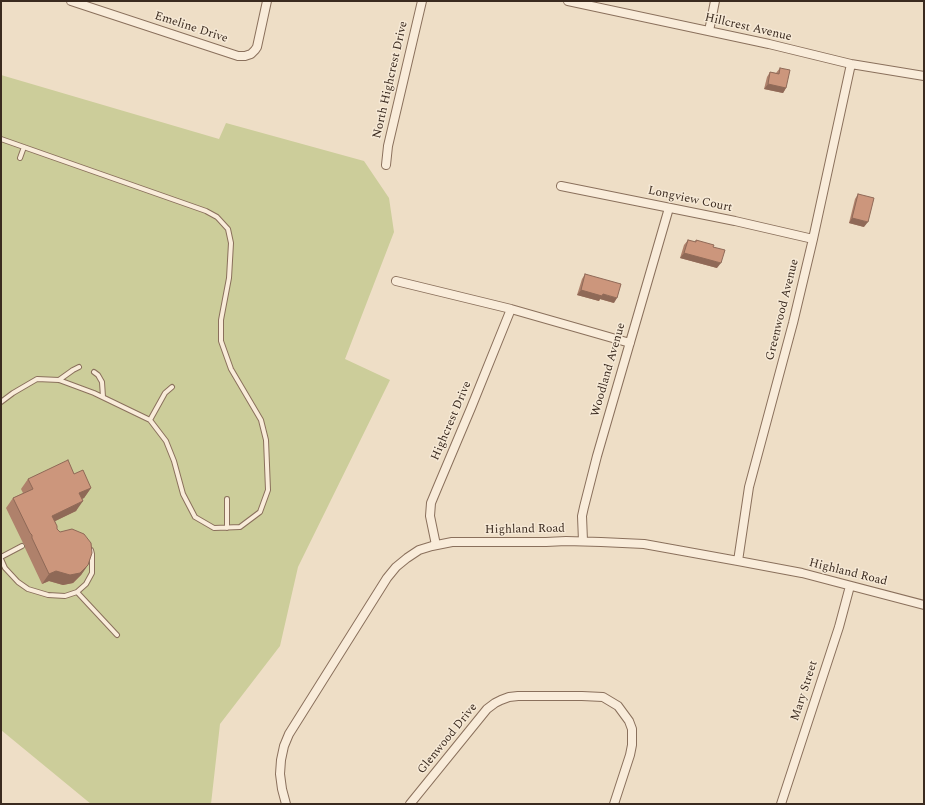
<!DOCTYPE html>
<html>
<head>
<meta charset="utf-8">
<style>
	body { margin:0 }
	#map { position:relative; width:925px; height:805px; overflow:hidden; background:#eedec6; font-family:Spectral,serif }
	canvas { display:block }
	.frame { position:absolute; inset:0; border:2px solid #3a2a1f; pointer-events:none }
</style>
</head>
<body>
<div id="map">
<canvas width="925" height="805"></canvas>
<div class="frame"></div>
</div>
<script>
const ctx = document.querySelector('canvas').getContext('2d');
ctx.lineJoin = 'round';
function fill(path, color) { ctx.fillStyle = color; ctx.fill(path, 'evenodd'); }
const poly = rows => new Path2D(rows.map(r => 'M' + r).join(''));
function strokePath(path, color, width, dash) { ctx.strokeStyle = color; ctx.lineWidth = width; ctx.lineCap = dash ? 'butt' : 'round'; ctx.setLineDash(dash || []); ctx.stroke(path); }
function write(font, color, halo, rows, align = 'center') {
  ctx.font = font + ' Spectral,serif'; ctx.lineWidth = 3; ctx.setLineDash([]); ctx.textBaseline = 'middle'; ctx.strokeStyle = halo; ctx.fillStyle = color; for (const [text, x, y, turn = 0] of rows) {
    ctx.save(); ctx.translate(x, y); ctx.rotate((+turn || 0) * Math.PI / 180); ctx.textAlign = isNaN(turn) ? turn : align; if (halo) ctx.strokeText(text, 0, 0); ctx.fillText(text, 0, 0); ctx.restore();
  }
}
const green = poly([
	[1,75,219,139,226,123,364,161,389,198,394,232,345,359,390,380,298,567,280,646,220,724,211,804,91,804,1,730]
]);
const lane = poly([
	[1,139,206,211,217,217,228,229,231,243,229,278,221,320,221,341,231,369,261,420,266,440,268,490,260,512,240,527,214,528,195,517,183,494,174,461,166,441,150,420,94,393,59,380,37,379,13,393,1,402],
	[20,158,24,147],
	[94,372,98,375,102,382,103,397],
	[59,380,73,370,79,367],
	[150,420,165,393,172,387],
	[227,528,227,499],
	[1,557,22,546],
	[1,559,5,568,18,582,28,589,48,595,65,596,77,592,86,584,92,573,92,554,91,550],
	[77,592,117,635]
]);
const street = poly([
	[71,1,238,56,245,56,251,54,255,50,257,47,267,1],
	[568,1,769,44,851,64,924,76],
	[709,31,715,1],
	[386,165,388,146,422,1],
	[561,186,735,221,813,239],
	[396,281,511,309,630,343],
	[583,541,582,516,584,507,597,456,669,208],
	[436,545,430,516,431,503,436,491,471,408,511,309],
	[738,561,749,487,793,323,813,239,851,64],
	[286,804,282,789,280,774,281,760,284,746,289,734,387,578,396,567,407,558,419,550,432,546,452,542,546,542,566,541,601,542,644,544,738,561,802,573,924,605],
	[410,804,487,709,495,703,501,700,509,697,518,696,582,696,603,697,618,706,629,721,632,729,632,745,630,755,614,804],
	[781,804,839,627,850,586]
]);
const wall = poly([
	[780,68,786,88,783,93,764,89,767,77,770,72,776,73],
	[858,194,864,227,849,223,855,199],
	[688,240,695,242,696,240,713,247,717,268,680,258,684,245],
	[585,274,614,303,600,299,599,301,577,295,582,279],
	[74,474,91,488,84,498,82,499,76,511,55,521,57,529,88,565,81,575,73,583,63,585,49,581,42,584,25,548,25,545,23,543,6,508,13,498,23,493,21,489,28,479]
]);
const shadedWall = poly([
	[768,84,786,88,783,93,764,89],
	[852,218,868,222,864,227,849,223],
	[684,253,721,263,717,268,680,258],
	[581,290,603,294,617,298,614,303,600,299,599,301,577,295],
	[91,488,84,498,72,503,79,493],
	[83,501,76,511,45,526,52,516],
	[88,565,81,575,73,583,63,585,49,581,42,584,49,574,56,571]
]);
const building = poly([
	[780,68,790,70,786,88,768,84,770,72,779,74,780,68],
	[858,194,874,198,868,222,852,218,858,194],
	[688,240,696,242,696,240,714,245,713,247,725,250,721,263,684,253,688,240],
	[585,274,621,284,617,298,603,294,602,296,581,290,585,274],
	[68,460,74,474,83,470,91,488,79,493,83,501,52,516,57,526,57,529,60,532,72,529,84,534,91,543,92,553,88,565,80,573,70,575,56,571,49,574,32,538,32,535,30,533,13,498,33,489,28,479,68,460]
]);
const streetNames = [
	["Emeline Drive",191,28,18],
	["Hillcrest Avenue",748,28,13],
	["North Highcrest Drive",391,80,-77],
	["Longview Court",690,200,12],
	["Greenwood Avenue",783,310,-76],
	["Woodland Avenue",609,370,-74],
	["Highcrest Drive",452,421,-67],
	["Highland Road",525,530,-1],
	["Highland Road",848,573,14],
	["Mary Street",805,691,-72],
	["Glenwood Drive",448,739,-51]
];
fill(green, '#cccd9a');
strokePath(lane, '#8a705c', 6);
strokePath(street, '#8a705c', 10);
strokePath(lane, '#f9ecda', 4);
strokePath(street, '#f9ecda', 8);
fill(wall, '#af816b');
fill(shadedWall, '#8f6957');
fill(building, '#cc967c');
strokePath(building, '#8f6957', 1);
write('12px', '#3a2a1f', '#f6e9d6', streetNames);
</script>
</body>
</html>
